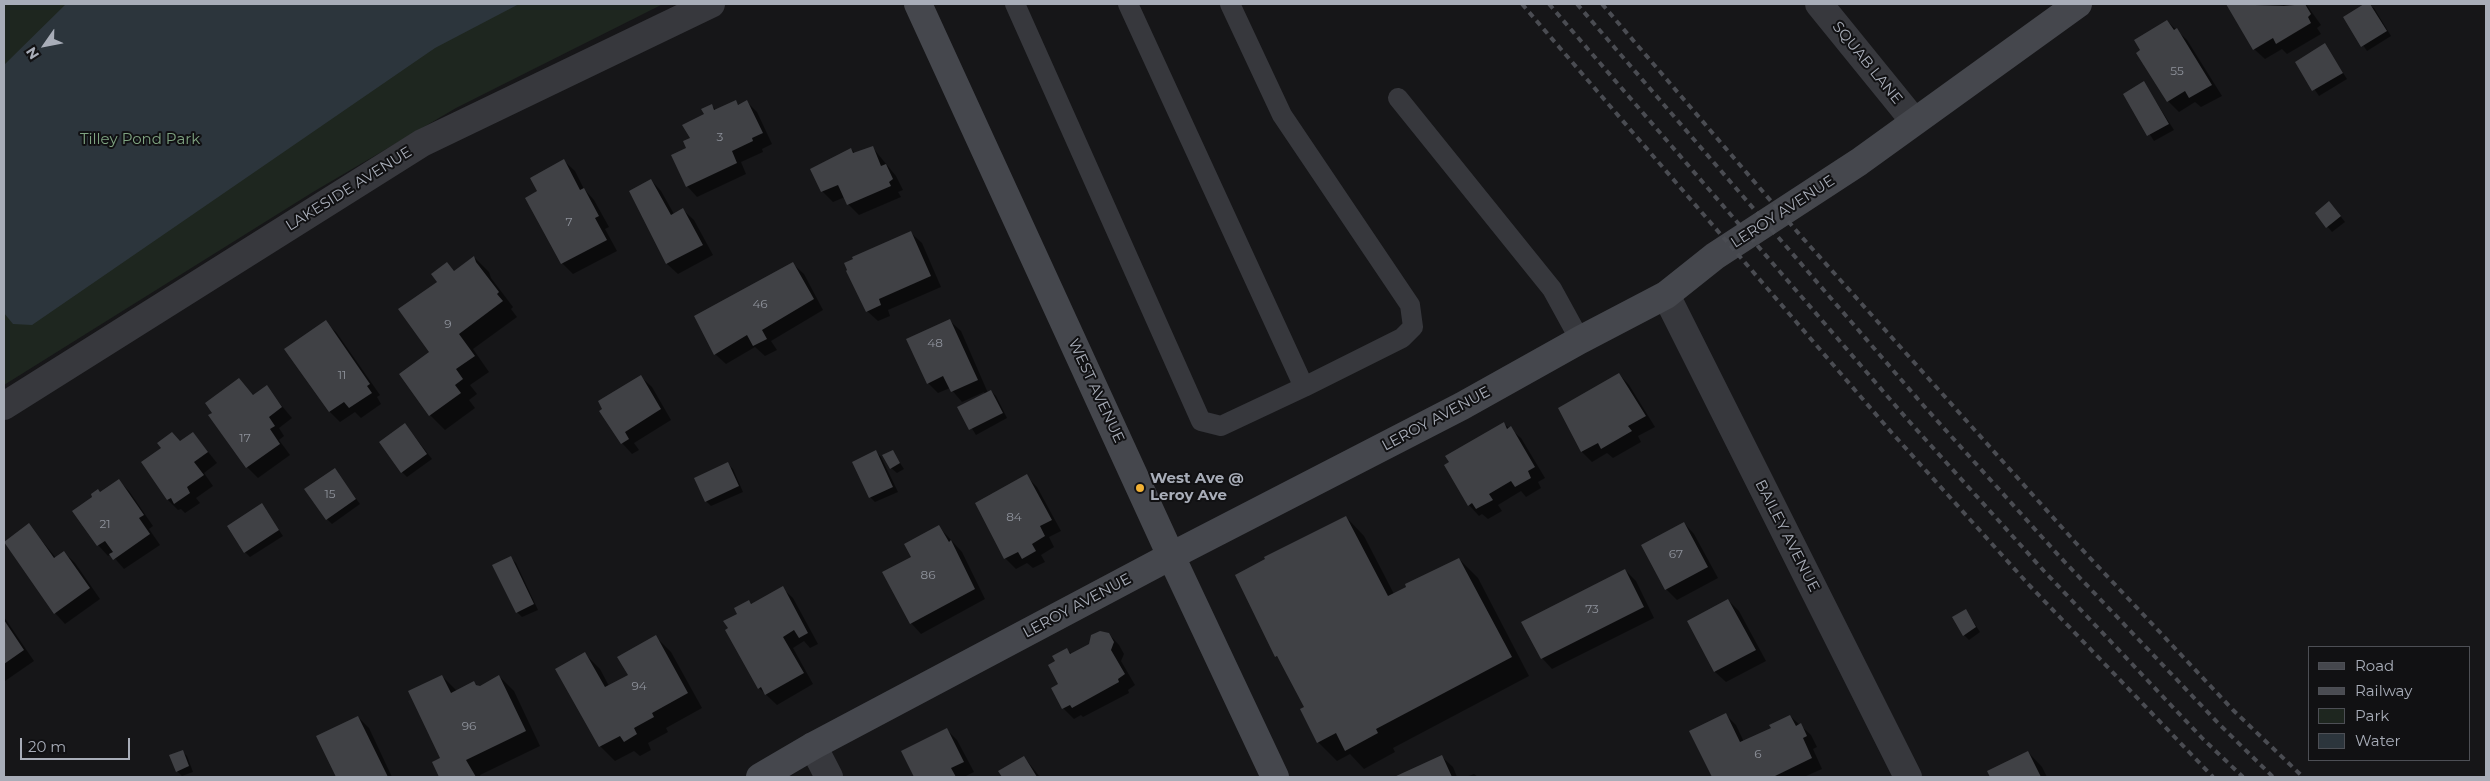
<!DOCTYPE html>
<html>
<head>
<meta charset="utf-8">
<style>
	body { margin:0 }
	#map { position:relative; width:2490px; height:781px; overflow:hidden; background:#161618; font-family:Montserrat,sans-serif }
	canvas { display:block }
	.frame { position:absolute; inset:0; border:5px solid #a8adb8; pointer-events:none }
	.legend { position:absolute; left:2308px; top:646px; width:162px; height:115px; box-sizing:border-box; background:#111113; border:1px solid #4d4f55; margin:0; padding:6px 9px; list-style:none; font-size:15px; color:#a8adb8 }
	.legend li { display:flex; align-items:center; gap:10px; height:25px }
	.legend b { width:25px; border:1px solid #4d4f55 }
	.north { position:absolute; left:20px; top:20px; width:50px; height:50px; -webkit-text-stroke:4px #111113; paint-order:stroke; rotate:237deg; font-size:14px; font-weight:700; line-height:20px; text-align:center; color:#a8adb8 }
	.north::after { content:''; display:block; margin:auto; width:18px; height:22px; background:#a8adb8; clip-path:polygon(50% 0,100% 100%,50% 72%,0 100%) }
	.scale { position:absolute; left:20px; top:738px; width:110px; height:22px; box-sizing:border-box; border:2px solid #a8adb8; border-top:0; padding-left:6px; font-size:15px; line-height:18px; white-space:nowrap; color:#a8adb8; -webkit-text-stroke:4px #111113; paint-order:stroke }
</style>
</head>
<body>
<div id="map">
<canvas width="2490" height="781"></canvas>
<div class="frame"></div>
<ul class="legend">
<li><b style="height:6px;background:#45474d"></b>Road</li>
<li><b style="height:6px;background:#4a4c52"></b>Railway</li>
<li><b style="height:14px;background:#1e261f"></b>Park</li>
<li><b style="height:14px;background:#2c353c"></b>Water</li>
</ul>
<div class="north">N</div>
<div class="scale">20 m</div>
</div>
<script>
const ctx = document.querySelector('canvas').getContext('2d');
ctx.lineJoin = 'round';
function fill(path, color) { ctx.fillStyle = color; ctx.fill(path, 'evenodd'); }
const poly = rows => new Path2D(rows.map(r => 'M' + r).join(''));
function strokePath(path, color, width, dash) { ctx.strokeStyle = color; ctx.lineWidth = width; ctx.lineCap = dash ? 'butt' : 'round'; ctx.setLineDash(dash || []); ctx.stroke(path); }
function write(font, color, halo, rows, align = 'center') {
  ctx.font = font + ' Montserrat,sans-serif'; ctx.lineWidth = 4; ctx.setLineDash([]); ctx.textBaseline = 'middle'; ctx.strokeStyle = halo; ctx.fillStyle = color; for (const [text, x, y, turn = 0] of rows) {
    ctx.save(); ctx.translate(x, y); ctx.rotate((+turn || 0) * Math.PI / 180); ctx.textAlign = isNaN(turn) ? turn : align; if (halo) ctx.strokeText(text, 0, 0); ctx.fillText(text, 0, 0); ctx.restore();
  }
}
const green = poly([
	[4,4,663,4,456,108,313,192,4,385]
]);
const water = poly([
	[66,4,519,4,435,48,32,325,13,324,4,313,4,65]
]);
const shadow = poly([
	[2227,4,2306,4,2321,25,2317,28,2321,34,2287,54,2282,49,2265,59,2254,49],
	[2366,4,2374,8,2391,36,2367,51,2344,17],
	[2167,21,2187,40,2222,96,2201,107,2195,102,2179,112,2168,101],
	[2325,45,2347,79,2319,96,2296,62],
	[2144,83,2174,130,2154,141,2124,94],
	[735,102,739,105,747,102,757,112,772,144,762,149,763,152,741,162,746,174,697,197,687,186,687,149,712,106,717,111],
	[873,148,896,176,903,190,898,192,901,197,859,215,849,205,845,197,833,202,822,191,812,169,851,149,856,154],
	[564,161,575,171,584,189,594,200,609,227,605,229,617,251,573,274,562,263,527,198,539,192],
	[651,180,661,191,674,214,683,210,694,220,713,255,678,274,667,264,630,192],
	[2334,208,2345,222,2332,232,2316,213],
	[911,233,922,243,941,287,888,310,890,316,878,321,867,311],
	[474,257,489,272,491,278,513,307,511,309,517,317,473,349,489,372,470,385,477,394,469,400,475,408,445,430,430,415,400,374,431,352,438,282,447,264,455,272],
	[793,264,804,274,823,310,771,341,777,350,765,356,755,347,726,364,715,354],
	[950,321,961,331,988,393,991,391,996,396,1007,418,976,435,959,408,985,394,984,392,962,402,950,388,938,393,928,383],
	[325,322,336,332,380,395,377,397,381,404,361,418,355,412,340,422,330,412,286,349],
	[1619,374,1629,385,1655,427,1638,436,1641,442,1613,458,1607,453,1592,462,1582,452,1559,408],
	[641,377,652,387,671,420,634,443,639,450,632,454,622,443],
	[239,380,254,396,266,387,292,418,279,428,284,436,279,440,290,455,258,478,247,467,210,415],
	[1503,423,1521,438,1545,478,1538,482,1541,488,1526,497,1521,491,1498,505,1502,511,1488,519,1482,514,1479,516,1469,505],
	[405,424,432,459,407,477,402,472],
	[193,433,217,463,204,473,213,486,196,498,200,503,185,513,181,509,178,510,168,500,142,462,162,449,180,442],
	[892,451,904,469,897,473,891,468],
	[876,452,881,457,898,492,875,502,870,497],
	[728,464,733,469,743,492,711,506,706,501],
	[335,470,360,504,332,524,327,519],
	[1026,476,1037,487,1061,531,1049,537,1054,547,1041,555,1045,562,1033,568,1027,563,1016,569,1005,558],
	[119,481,129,491,153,526,149,529,160,545,124,569,111,554,108,556,98,545,100,493],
	[262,505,283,536,250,557,245,552],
	[1346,517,1364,536,1394,594,1459,559,1478,578,1529,676,1393,748,1395,752,1364,769,1350,754,1337,761,1318,742,1306,707,1282,662,1276,656],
	[1684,523,1694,534,1718,578,1677,600,1666,589],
	[29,525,56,558,64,552,75,563,100,599,65,624,55,613],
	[939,527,962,552,985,599,921,634,911,623,912,557],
	[511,558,516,563,538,610,522,617,517,612],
	[1625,570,1636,581,1654,618,1552,669,1542,658],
	[782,588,793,598,818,644,810,648,804,641,793,648,813,684,777,705,759,688,738,614,749,601,753,605],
	[1728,600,1739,611,1766,661,1726,682,1715,672,1689,622],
	[1966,610,1980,632,1969,640,1964,635],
	[4,617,34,661,5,681,4,680],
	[1109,634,1119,645,1124,654,1121,661,1135,685,1128,690,1129,693,1083,717,1081,715,1074,719,1063,708,1057,662,1067,650,1072,654],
	[656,637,671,652,702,708,666,728,668,732,648,743,651,750,640,756,634,751,615,761,600,746,585,654,600,669,609,686,629,675],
	[442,676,457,691,474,683,480,687,499,676,514,691,540,746,480,775,481,777,440,777,433,763,442,759],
	[1726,715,1736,725,1744,742,1772,728,1790,716,1811,735,1817,747,1813,749,1822,769,1804,777,1713,777,1691,732],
	[358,717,369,728,392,777,338,777,317,737],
	[946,729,957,740,974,772,964,777,917,777,902,752],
	[182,751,187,756,193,772,182,776,177,771],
	[2028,752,2042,767,2047,777,1991,777,1988,772],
	[1024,757,1040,777,1003,777,1000,771],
	[1442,757,1453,767,1457,777,1397,777],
	[1474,774,1478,777,1466,777]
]);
const building = poly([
	[2226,4,2284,6,2305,4,2311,14,2308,17,2311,23,2276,44,2273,38,2253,50],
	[2364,4,2370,4,2387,31,2361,47,2343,17],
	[2167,20,2174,30,2177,28,2212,85,2189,98,2185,91,2167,102,2136,53,2140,50,2134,40],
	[2325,43,2343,73,2312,91,2295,62],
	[2144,81,2169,124,2147,136,2123,94],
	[736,100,738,105,747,100,763,133,752,138,753,141,732,151,737,163,686,187,671,155,686,148,683,141,690,138,682,125,704,114,701,109,712,104,714,110],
	[873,146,881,166,886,164,893,179,889,182,891,186,847,205,838,185,821,192,810,169,851,148,853,153],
	[564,159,580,190,584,188,599,216,595,218,607,240,561,264,525,198,537,191,530,178],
	[651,179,671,215,683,208,703,245,666,264,629,191],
	[2329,201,2341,216,2326,228,2315,213],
	[911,231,931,276,879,299,881,305,866,312,846,271,847,270,844,263,853,259,852,257],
	[474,256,476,262,496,288,499,292,497,294,503,301,459,334,475,356,456,369,463,379,455,385,461,393,429,416,399,374,429,352,398,309,437,282,431,274,447,262,454,271],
	[793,262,814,299,762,330,767,339,753,346,747,335,714,355,694,316],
	[950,319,978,380,951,392,943,376,927,384,906,339],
	[326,320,370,384,367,386,372,393,349,408,344,402,329,412,284,349],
	[1619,373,1646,416,1628,426,1632,431,1601,449,1598,443,1581,452,1558,408],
	[641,375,661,409,625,432,629,439,621,444,599,411,602,409,598,401],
	[239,378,253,395,267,385,282,407,269,417,275,426,270,429,280,444,246,468,208,415,212,413,205,403],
	[991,390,1003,413,969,430,957,407],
	[1504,422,1507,429,1511,426,1535,467,1528,471,1531,478,1515,487,1511,481,1489,494,1493,500,1476,509,1472,503,1468,506,1444,465,1449,462,1445,456],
	[405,423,427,454,401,473,379,442],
	[172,432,180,441,193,432,208,452,194,462,204,475,187,487,190,493,174,504,171,498,167,500,141,462,161,448,157,443],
	[876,450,893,487,869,498,852,462],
	[893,450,900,463,890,469,882,455],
	[728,462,739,486,705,502,694,478],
	[335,468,356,499,326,520,304,489],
	[1027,474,1052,520,1040,526,1045,536,1032,544,1036,551,1022,559,1018,552,1004,559,975,503],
	[119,479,144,515,139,518,150,534,113,560,109,554,113,552,105,541,97,546,72,511,92,497,91,494,98,489,100,492],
	[262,503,279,530,244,553,227,526],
	[1346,516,1388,596,1406,587,1405,584,1459,558,1512,657,1376,729,1378,733,1345,751,1336,733,1317,743,1300,709,1304,707,1277,656,1275,657,1235,575,1265,559,1264,557],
	[1684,522,1708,567,1665,590,1641,545],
	[29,523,54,558,64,551,90,588,54,614,4,542],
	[939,525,949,542,951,540,975,589,910,624,882,572,911,557,904,544],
	[511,556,534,604,516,613,492,565],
	[1625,569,1644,607,1541,659,1521,622],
	[783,586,808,633,799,638,794,630,783,637,804,673,765,695,761,687,758,689,725,630,728,628,723,621,737,614,734,608,749,600,751,604],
	[1728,599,1756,650,1714,672,1687,621],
	[1966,609,1976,627,1963,636,1952,617],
	[4,620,24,650,4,664],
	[1100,631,1109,633,1114,642,1111,650,1125,674,1118,679,1119,682,1072,708,1070,705,1062,709,1051,688,1058,684,1048,665,1055,661,1052,656,1067,648,1070,654,1089,644,1091,635],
	[656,635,688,693,652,713,654,717,634,728,637,734,624,742,620,736,599,747,555,669,585,652,605,687,628,675,617,657],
	[442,675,451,693,474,681,476,685,480,686,499,675,526,731,466,760,476,777,439,777,432,762,440,758,408,691],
	[1726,713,1740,742,1771,728,1769,725,1790,715,1796,726,1801,723,1807,736,1803,738,1812,758,1773,777,1712,777,1689,731],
	[358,716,388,777,336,777,316,736],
	[947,728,964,762,951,768,956,777,914,777,901,751],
	[183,750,189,766,176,772,169,755],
	[2028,751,2041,777,1990,777,1987,771],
	[1442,755,1452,777,1394,777],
	[1024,756,1037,777,1002,777,998,771]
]);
const lane = poly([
	[1015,4,1201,421,1221,426,1304,387,1128,4],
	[1230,4,1282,115,1410,305,1413,327,1402,338,1304,387],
	[1398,98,1552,289,1580,340]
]);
const street = poly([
	[1819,4,1914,121],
	[1666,295,1908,777],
	[4,406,422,143,711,4],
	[813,746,829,777]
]);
const secondary = poly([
	[918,4,1171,556,1275,777],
	[760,777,813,746,1171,556,1462,406,1580,340,1666,295,1715,256,1859,162,2078,4]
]);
const rail = poly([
	[1522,4,1892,433,2029,585,2213,777],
	[1549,4,1907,419,2044,571,2203,739,2243,777],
	[1577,4,1923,405,2060,557,2219,724,2273,777],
	[1602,4,1800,235,2075,542,2233,710,2303,777]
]);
const markers = [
	[1140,488,5,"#f2b134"]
];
const numberNames = [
	["55",2177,71],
	["3",720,137],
	["7",569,222],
	["46",760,304],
	["9",448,324],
	["48",935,343],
	["11",342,375],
	["17",245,438],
	["15",330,494],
	["84",1014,517],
	["21",105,524],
	["67",1676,554],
	["86",928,575],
	["73",1592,609],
	["94",639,686],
	["96",469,726],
	["6",1758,754]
];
const streetNames = [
	["SQUAB LANE",1867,63,51],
	["LAKESIDE AVENUE",349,189,-32],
	["LEROY AVENUE",1783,212,-33],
	["WEST AVENUE",1096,391,65],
	["LEROY AVENUE",1436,419,-28],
	["BAILEY AVENUE",1787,536,63],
	["LEROY AVENUE",1077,606,-28]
];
const parkNames = [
	["Tilley Pond Park",140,140]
];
const poiNames = [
	["West Ave @",1150,479],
	["Leroy Ave",1150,496]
];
fill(green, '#1e261f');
fill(water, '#2c353c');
fill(shadow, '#0007');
fill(building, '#404145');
strokePath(lane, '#37383d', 20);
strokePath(street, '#37383d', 28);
strokePath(secondary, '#45474d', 28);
strokePath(rail, '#4a4c52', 4, [6, 5]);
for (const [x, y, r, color] of markers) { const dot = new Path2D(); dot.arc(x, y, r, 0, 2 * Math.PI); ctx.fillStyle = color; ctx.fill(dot); strokePath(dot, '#111113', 2); }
write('12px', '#8e929b', null, numberNames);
write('15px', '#a8adb8', '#111113', streetNames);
write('15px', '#7fa381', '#111113', parkNames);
write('bold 15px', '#a8adb8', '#111113', poiNames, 'left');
</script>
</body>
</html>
